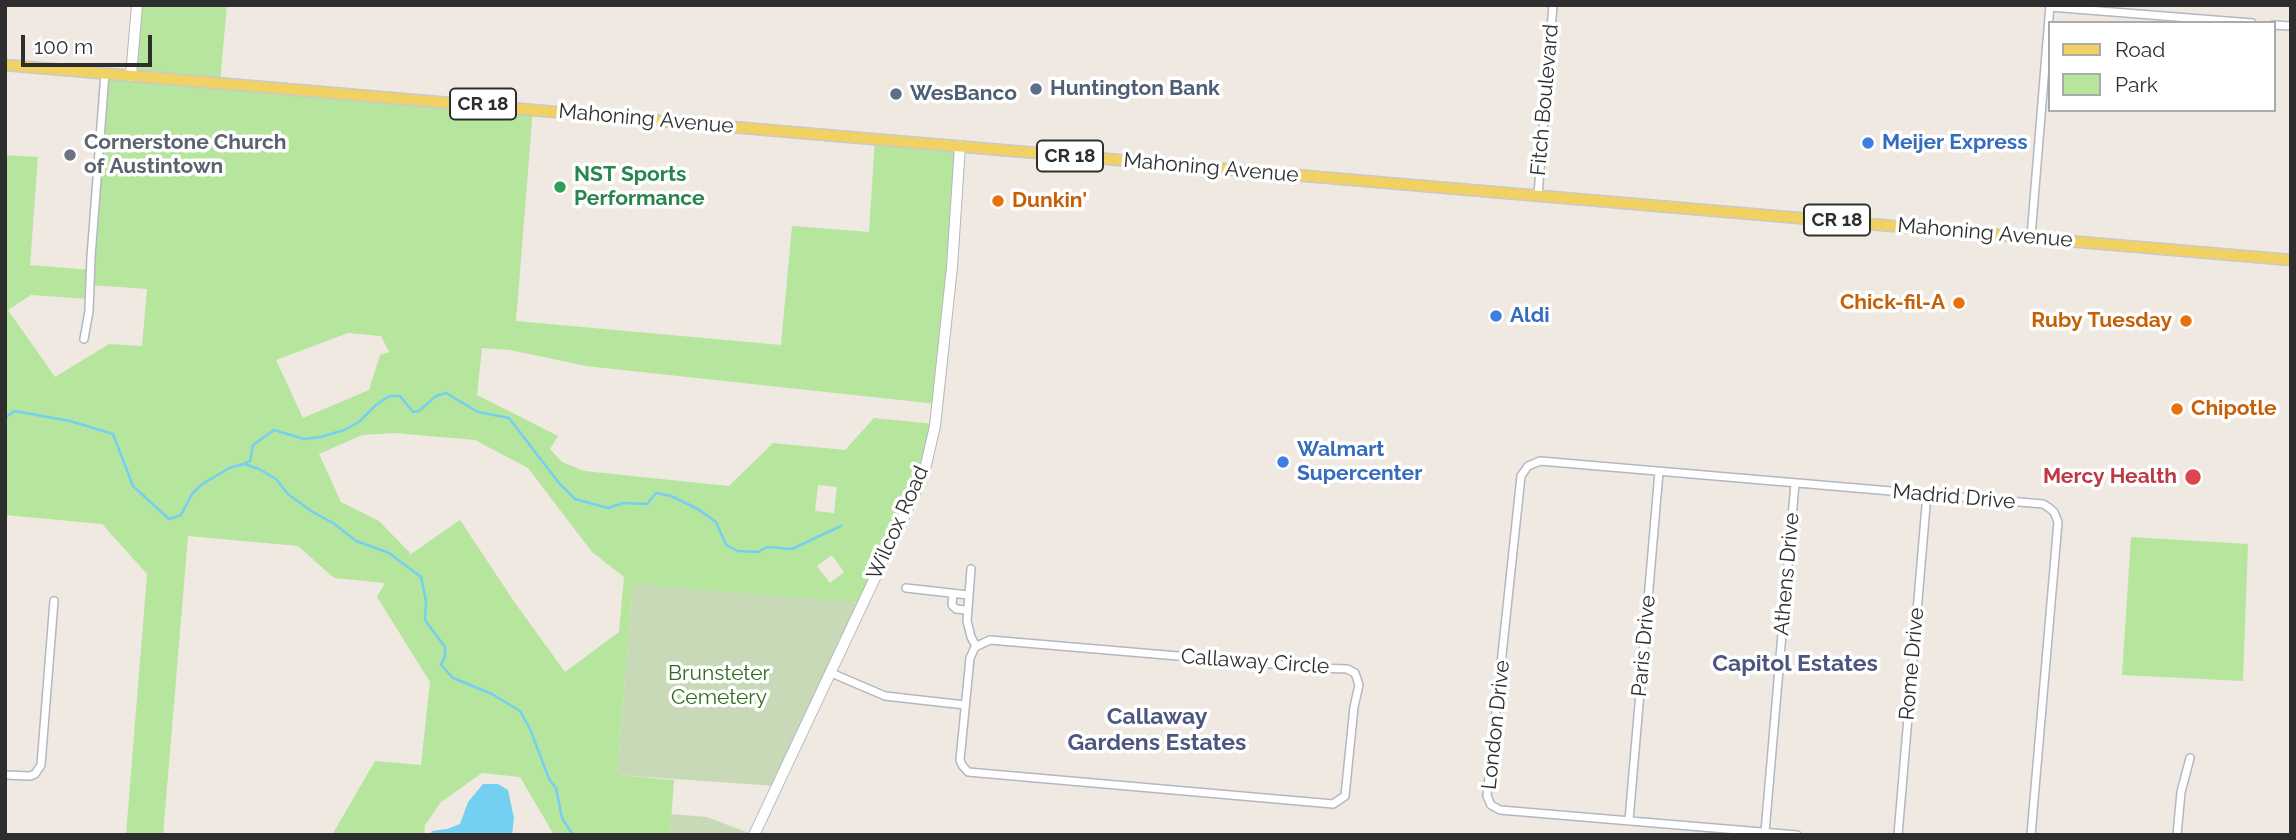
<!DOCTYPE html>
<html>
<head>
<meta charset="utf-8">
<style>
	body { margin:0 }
	#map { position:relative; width:2296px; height:840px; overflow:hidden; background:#efe9e1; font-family:Raleway,sans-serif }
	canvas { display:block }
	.frame { position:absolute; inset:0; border:7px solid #2e2e2e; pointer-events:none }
	.legend { position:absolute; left:2048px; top:21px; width:228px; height:91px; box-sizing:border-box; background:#fff; border:2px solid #ababab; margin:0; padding:9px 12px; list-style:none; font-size:21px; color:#2e2e2e }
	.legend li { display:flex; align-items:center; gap:14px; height:35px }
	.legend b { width:35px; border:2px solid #ababab }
	.scale { position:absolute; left:21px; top:35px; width:131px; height:32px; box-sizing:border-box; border:4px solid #2e2e2e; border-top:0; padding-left:9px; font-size:21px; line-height:24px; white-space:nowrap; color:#2e2e2e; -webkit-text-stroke:5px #fff; paint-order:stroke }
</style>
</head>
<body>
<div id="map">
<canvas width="2296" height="840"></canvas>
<div class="frame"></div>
<ul class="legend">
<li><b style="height:9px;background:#f2d163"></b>Road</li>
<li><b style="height:19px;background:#b6e59e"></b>Park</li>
</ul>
<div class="scale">100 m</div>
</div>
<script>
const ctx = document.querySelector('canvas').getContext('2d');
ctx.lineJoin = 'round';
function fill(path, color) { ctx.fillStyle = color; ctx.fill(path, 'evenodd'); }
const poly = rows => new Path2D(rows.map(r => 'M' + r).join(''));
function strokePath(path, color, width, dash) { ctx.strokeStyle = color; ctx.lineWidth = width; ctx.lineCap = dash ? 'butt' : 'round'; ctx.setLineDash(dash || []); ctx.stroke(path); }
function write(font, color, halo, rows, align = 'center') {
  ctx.font = font + ' Raleway,sans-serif'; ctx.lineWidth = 7; ctx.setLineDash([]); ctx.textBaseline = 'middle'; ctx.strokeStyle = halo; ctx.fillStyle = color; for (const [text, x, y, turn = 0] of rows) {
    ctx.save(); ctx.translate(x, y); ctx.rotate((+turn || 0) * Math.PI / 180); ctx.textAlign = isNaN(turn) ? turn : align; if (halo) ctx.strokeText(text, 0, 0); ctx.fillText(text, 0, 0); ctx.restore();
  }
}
const green = poly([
	[137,5,227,5,220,83,533,109,516,321,781,345,792,226,869,232,875,139,960,146,937,404,586,366,510,350,482,348,477,395,558,436,550,449,562,462,584,471,729,486,773,443,845,450,874,418,935,424,931,445,862,603,633,585,617,775,674,780,670,835,554,835,520,777,482,773,441,802,425,825,424,835,332,835,375,761,421,765,430,682,377,597,385,583,334,578,298,546,188,536,163,835,126,835,147,574,102,524,5,515,5,155,38,157,30,265,90,270,105,73,131,76],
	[90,285,147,289,142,346,109,344,55,377,8,310,31,295,89,299],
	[348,333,381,336,389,352,380,355,369,390,303,418,276,360],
	[395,433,475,440,528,468,592,552,624,577,619,632,565,672,515,603,460,520,411,554,379,521,341,502,319,454,362,435],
	[818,485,837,487,834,513,815,511],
	[832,555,844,572,830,583,817,566],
	[2131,537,2248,544,2243,681,2122,675]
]);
const cemetery = poly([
	[633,584,862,603,776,786,617,775],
	[671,814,707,817,754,835,670,835]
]);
const water = poly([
	[483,784,498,784,508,790,514,818,512,835,430,835,432,831,447,829,460,824,468,802]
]);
const stream = poly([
	[5,418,14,411,70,421,113,434,133,486,169,519,181,515,192,494,201,485,229,468,244,464,259,469,276,479,288,494,311,511,333,523,356,541,389,553,421,577,426,601,425,620,445,647,445,656,441,665,453,678,492,694,520,711,530,729,549,779,556,788,562,818,573,835],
	[244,464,250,461,253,445,274,430,304,439,321,437,344,430,359,422,376,405,389,396,400,396,413,412,419,411,436,396,446,393,478,412,509,418,559,483,575,499,608,508,623,503,647,504,656,493,671,496,698,509,716,522,726,545,738,551,758,552,767,547,792,549,841,526]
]);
const street = poly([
	[2050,7,2252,23],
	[2273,25,2291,26],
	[1538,195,1553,5],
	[2031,237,2050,5],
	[84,339,89,311,91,257,105,73],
	[971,569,967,621,971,637,976,646],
	[906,588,968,595],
	[953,594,952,605,956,609,966,610],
	[990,640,1319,668,1347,669,1355,673,1359,685,1354,707,1345,796,1333,804,968,772,962,765,960,760,970,658,975,647,990,640],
	[829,672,885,696,965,705],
	[5,775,30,776,35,774,41,765,54,601],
	[1629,820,1659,472],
	[1765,832,1795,483],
	[1797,835,1500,810,1491,805,1487,796,1521,476,1528,466,1540,461,2043,504,2048,507,2054,512,2058,522,2031,835],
	[1898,835,1927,494],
	[2177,835,2181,792,2190,758]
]);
const secondary = poly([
	[131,76,137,5],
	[754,835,920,482,926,465,935,426,952,267,960,146]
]);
const primary = poly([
	[5,65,2291,260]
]);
const markers = [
	[1036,89,7,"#5c6f8a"],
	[896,94,7,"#5c6f8a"],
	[1868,143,7,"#3f7fe0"],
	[70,155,7,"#6b7280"],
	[560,187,7,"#2e9e5b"],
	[998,201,7,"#e8710a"],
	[1959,303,7,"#e8710a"],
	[1496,316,7,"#3f7fe0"],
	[2186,321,7,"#e8710a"],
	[2177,409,7,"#e8710a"],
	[1283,462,7,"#3f7fe0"],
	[2193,477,9,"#e0444e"]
];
const shields = [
	[483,104,66],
	[1070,156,66],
	[1837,220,66]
];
const shieldNames = [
	["CR 18",483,104],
	["CR 18",1070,156],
	["CR 18",1837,220]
];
const serviceNames = [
	["Huntington Bank",1050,89],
	["WesBanco",910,94]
];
const streetNames = [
	["Fitch Boulevard",1545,100,-85],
	["Mahoning Avenue",646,119,5],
	["Mahoning Avenue",1211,168,5],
	["Mahoning Avenue",1985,233,5],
	["Madrid Drive",1954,497,5],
	["Wilcox Road",898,523,-66],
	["Athens Drive",1787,574,-85],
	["Paris Drive",1644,646,-85],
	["Callaway Circle",1255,662,4],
	["Rome Drive",1912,664,-85],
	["London Drive",1496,725,-84]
];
const worshipNames = [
	["Cornerstone Church",84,143],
	["of Austintown",84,167]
];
const shopNames = [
	["Meijer Express",1882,143],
	["Aldi",1510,316],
	["Walmart",1297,450],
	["Supercenter",1297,474]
];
const leisureNames = [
	["NST Sports",574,175],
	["Performance",574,199]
];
const foodNames = [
	["Dunkin'",1012,201],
	["Chick-fil-A",1945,303,"right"],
	["Ruby Tuesday",2172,321,"right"],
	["Chipotle",2191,409]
];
const healthNames = [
	["Mercy Health",2177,477]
];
const parkNames = [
	["Brunsteter",719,674],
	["Cemetery",719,698]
];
const neighbourhoodNames = [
	["Capitol Estates",1795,664],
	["Callaway",1157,717],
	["Gardens Estates",1157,743]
];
fill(green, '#b6e59e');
fill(cemetery, '#c8d9b8');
fill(water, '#75cff0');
strokePath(stream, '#75cff0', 2.5);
strokePath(street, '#b4b7c1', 10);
strokePath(secondary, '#b4b7c1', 12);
strokePath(primary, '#c9c9c9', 13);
strokePath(street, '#fff', 7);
strokePath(secondary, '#fff', 10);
strokePath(primary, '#f2d163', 10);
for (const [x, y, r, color] of markers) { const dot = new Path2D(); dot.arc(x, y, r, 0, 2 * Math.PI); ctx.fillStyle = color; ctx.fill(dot); strokePath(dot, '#fff', 2.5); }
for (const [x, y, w] of shields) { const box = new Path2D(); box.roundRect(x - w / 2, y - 15.5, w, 31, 5); ctx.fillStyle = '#fff'; ctx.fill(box); strokePath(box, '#2e2e2e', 2); }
write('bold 19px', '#2e2e2e', null, shieldNames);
write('bold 21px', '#4e5e75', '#fff', serviceNames, 'left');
write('21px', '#2e2e2e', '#fff', streetNames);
write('bold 21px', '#5b616d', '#fff', worshipNames, 'left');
write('bold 21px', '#366cbe', '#fff', shopNames, 'left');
write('bold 21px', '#27864d', '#fff', leisureNames, 'left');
write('bold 21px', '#c56008', '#fff', foodNames, 'left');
write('bold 21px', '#be3a42', '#fff', healthNames, 'right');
write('21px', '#2c6e1b', '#fff', parkNames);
write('bold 23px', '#4d5680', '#fff', neighbourhoodNames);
</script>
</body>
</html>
